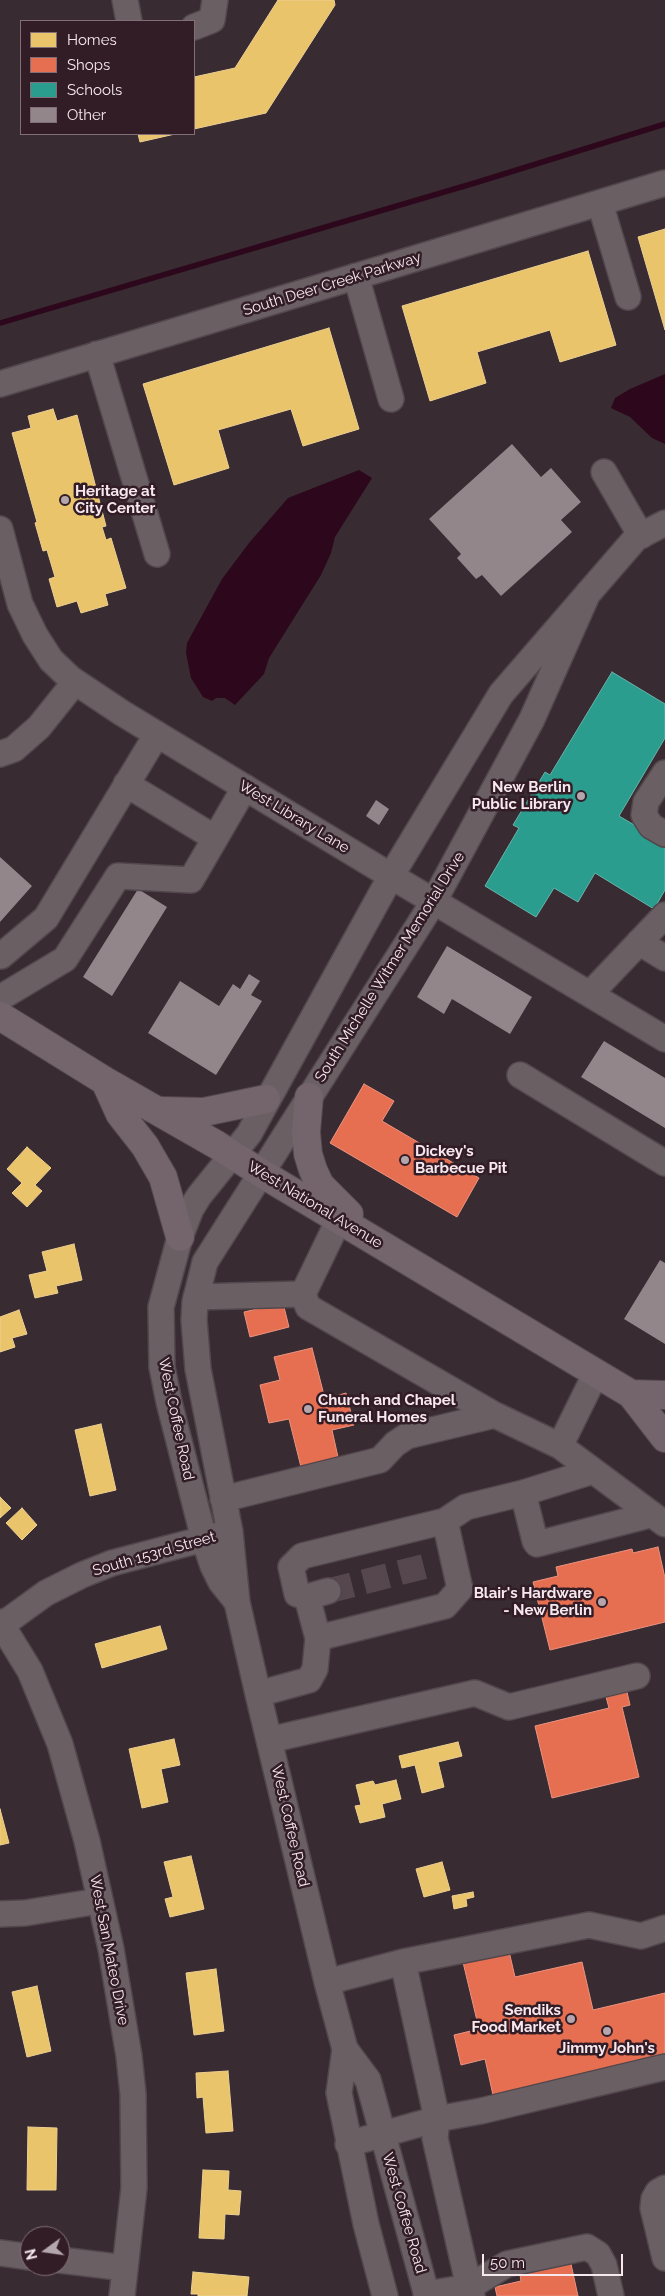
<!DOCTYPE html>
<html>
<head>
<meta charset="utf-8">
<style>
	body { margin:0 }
	#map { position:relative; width:665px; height:2296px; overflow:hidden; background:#382b31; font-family:Raleway,sans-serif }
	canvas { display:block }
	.legend { position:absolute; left:20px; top:20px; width:175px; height:115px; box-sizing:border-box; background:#321d27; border:1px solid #816e77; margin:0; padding:6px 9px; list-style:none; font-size:15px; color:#f7e8ee }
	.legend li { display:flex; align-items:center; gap:10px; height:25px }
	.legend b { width:25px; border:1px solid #816e77 }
	.north { position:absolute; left:20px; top:2226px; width:50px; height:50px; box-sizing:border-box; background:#321d27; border:1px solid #816e77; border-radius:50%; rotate:256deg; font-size:14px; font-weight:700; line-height:20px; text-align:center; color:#f7e8ee }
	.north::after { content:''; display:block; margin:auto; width:18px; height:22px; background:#b4a6ac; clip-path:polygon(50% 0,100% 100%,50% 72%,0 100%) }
	.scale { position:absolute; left:482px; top:2254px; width:141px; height:22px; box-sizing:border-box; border:2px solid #f7e8ee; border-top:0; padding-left:6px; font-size:15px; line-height:18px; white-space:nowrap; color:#f7e8ee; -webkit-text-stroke:4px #321d27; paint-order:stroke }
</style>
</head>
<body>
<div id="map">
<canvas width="665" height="2296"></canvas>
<ul class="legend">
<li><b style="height:14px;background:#e9c46a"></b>Homes</li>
<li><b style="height:14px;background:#e76f51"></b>Shops</li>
<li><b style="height:14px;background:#2a9d8f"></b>Schools</li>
<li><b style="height:14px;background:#92868b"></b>Other</li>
</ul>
<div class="north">N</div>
<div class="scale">50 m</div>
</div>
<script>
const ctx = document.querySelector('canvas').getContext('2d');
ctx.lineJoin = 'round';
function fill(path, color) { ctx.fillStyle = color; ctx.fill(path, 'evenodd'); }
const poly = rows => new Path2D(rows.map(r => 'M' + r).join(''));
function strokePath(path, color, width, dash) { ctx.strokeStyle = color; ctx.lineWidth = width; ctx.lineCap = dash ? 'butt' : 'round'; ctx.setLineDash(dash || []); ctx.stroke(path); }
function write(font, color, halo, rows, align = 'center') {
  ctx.font = font + ' Raleway,sans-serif'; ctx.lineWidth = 5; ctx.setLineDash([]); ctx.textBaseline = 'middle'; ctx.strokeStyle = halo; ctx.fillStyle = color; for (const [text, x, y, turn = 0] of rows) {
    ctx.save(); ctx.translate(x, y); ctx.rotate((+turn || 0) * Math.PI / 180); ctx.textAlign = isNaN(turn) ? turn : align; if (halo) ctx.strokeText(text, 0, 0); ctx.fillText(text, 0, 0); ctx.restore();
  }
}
const water = poly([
	[665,374,665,444,652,438,630,417,611,408,615,398,630,389],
	[359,470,372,478,335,537,331,553,321,575,269,658,264,674,235,705,225,698,216,698,212,701,203,697,191,678,186,653,187,643,222,579,249,543,288,498]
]);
const homes = poly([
	[278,0,334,0,335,5,266,113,194,129,194,77,235,68,278,0],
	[138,134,175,134,140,142,138,134],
	[665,229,665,330,638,237,665,229],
	[588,251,616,345,560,362,550,330,477,352,486,383,430,401,402,306,588,251],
	[329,328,359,429,303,446,291,409,218,430,229,468,174,485,143,384,329,328],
	[53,409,57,421,77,415,106,526,102,527,106,540,111,538,126,588,105,594,108,605,81,613,77,601,57,607,49,579,55,577,47,550,43,551,35,523,37,522,12,433,31,428,28,416,53,409],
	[27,1147,51,1168,35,1185,42,1191,27,1207,12,1193,22,1183,7,1169,27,1147],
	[74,1244,82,1280,56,1286,58,1293,35,1298,29,1275,47,1271,42,1252,74,1244],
	[19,1310,27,1334,12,1338,15,1347,0,1352,0,1317,19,1310],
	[101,1424,116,1490,90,1496,75,1430,101,1424],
	[0,1497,11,1508,0,1518,0,1497],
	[22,1508,37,1525,22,1540,6,1523,22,1508],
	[160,1626,167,1649,102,1668,95,1644,160,1626],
	[174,1739,180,1765,161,1769,168,1802,142,1808,129,1749,174,1739],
	[458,1742,462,1756,438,1762,444,1787,422,1793,415,1765,402,1768,399,1756,458,1742],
	[396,1780,401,1799,382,1804,385,1817,360,1823,355,1806,361,1805,356,1785,373,1781,375,1785,396,1780],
	[0,1809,9,1843,0,1845,0,1809],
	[191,1856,204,1909,170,1917,165,1899,173,1897,164,1862,191,1856],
	[442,1862,450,1890,424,1897,416,1869,442,1862],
	[473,1892,474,1897,466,1899,467,1906,454,1909,452,1896,473,1892],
	[216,1969,224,2031,194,2035,186,1973,216,1969],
	[37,1986,51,2051,27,2057,12,1992,37,1986],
	[228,2071,233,2131,206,2133,203,2097,197,2098,196,2073,228,2071],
	[28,2127,57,2128,56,2190,27,2190,28,2127],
	[203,2170,229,2171,228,2190,241,2191,239,2215,225,2214,224,2239,199,2238,203,2170],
	[193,2272,249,2277,247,2296,198,2296,198,2294,191,2294,193,2272]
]);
const shops = poly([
	[364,1084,394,1101,382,1121,479,1178,457,1217,330,1143,364,1084],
	[283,1303,289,1327,250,1337,244,1312,283,1303],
	[312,1348,325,1399,346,1393,354,1425,332,1430,340,1466,303,1475,289,1419,269,1423,260,1385,280,1380,274,1357,312,1348],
	[658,1547,665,1578,665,1622,550,1650,533,1582,558,1576,556,1567,632,1549,633,1553,658,1547],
	[627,1692,630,1705,622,1707,639,1777,552,1798,535,1726,609,1708,606,1697,627,1692],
	[508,1947,515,1977,582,1962,593,2010,665,1993,665,2055,493,2095,485,2059,461,2065,454,2035,479,2029,462,1958,508,1947],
	[571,2264,578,2296,497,2296,495,2287,521,2281,520,2275,571,2264]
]);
const schools = poly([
	[612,672,665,704,665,738,619,816,665,843,665,890,654,909,595,873,578,902,554,888,536,917,485,886,519,828,513,825,545,772,550,775,612,672]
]);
const stream = poly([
	[0,323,478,182,665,124]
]);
const building = poly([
	[512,444,541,477,551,468,581,502,561,520,572,532,501,596,482,575,476,579,457,558,461,554,429,519],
	[376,800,389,809,379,825,366,816],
	[0,857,32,886,0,922],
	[138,889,167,907,112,996,83,977],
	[447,946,532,997,510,1034,452,999,444,1014,417,997],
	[249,974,260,981,251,995,262,1001,216,1075,148,1033,180,981,219,1006,233,984,240,989],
	[604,1041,665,1078,665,1128,581,1077],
	[660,1260,665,1263,665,1344,624,1319]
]);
const minorTunnel = poly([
	[328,1591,434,1564]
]);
const minor = poly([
	[125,0,129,21],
	[194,27,212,20,215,0],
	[600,203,628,297],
	[356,276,391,399],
	[97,354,157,554],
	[0,384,665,183],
	[604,472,641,536],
	[0,529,20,604,35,635,51,660,71,679,122,713,391,876,665,1039],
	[0,754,14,749,39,727,75,682],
	[665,773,646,802,644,815,651,826,665,834],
	[126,784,215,838],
	[639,942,665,958],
	[1,956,46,918,157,734],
	[590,994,665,915],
	[0,998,65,959,118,876,191,880,245,787],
	[520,1075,665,1163],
	[344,1209,303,1294,308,1307,495,1415,560,1446,596,1373],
	[196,1297,303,1294],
	[560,1446,665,1524],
	[593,1471,523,1493,535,1541,537,1544,650,1515],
	[223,1499,380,1460,395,1444,407,1436,495,1415],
	[445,1521,466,1507,523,1493],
	[307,1597,318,1638],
	[237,1602,221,1582,213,1566,204,1539,169,1402,162,1367,161,1307,180,1237,191,1209,199,1196,249,1134,391,876,501,694,636,538,665,523],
	[0,1622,30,1671,60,1744,87,1841,111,1949,129,2056,133,2094,134,2188,122,2296],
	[2,1625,46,1593,82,1575,112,1563,219,1535],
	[258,1694,309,1680,315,1669,318,1638,445,1606,460,1589,445,1521,302,1556,291,1567,297,1594,307,1597,328,1591],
	[269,1740,475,1693,509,1707,637,1676],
	[0,1914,25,1913,99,1901],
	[403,1962,437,2119,435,2138,469,2287,507,2264,587,2247,598,2254,604,2265,611,2296],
	[327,1982,403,1962,589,1925,641,1936,665,1928],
	[345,2049,339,2093,366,2224,385,2296],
	[348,2144,437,2119,481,2111,665,2067],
	[665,2188,658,2192,654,2199,653,2208,665,2258],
	[0,2253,30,2257],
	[60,2260,125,2268],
	[426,2294,469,2287,472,2296],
	[427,2296,368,2080,345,2049,327,1982,258,1694,237,1602,230,1532,198,1369,194,1320,195,1302,205,1262,434,901,532,719,588,593]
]);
const major = poly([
	[0,1016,105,1081,217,1145,261,1173,631,1394,665,1438],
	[105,1081,120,1114,145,1146,163,1177,180,1237],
	[309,1097,306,1132,308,1154,313,1170,320,1185,349,1214],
	[162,1111,204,1112,266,1099],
	[631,1394,665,1395]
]);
const markers = [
	[65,500,5,"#b4a6ac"],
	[581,796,5,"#b4a6ac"],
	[405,1160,5,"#b4a6ac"],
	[308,1409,5,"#b4a6ac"],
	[602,1602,5,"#b4a6ac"],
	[571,2019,5,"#b4a6ac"],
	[607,2031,5,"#b4a6ac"]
];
const streetNames = [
	["South Deer Creek Parkway",332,284,-17],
	["West Library Lane",294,817,31],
	["South Michelle Witmer Memorial Drive",390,967,-58],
	["West National Avenue",315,1205,31],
	["West Coffee Road",176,1419,78],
	["South 153rd Street",154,1554,-16],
	["West Coffee Road",290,1826,77],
	["West San Mateo Drive",109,1950,79],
	["West Coffee Road",404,2213,74]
];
const poiNames = [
	["Heritage at",75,491],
	["City Center",75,508],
	["New Berlin",571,787,"right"],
	["Public Library",571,804,"right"],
	["Dickey's",415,1151],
	["Barbecue Pit",415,1168],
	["Church and Chapel",318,1400],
	["Funeral Homes",318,1417],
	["Blair's Hardware",592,1593,"right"],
	["- New Berlin",592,1610,"right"],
	["Sendiks",561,2010,"right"],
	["Food Market",561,2027,"right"],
	["Jimmy John's",607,2048,"center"]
];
fill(water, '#2d081c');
fill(homes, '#e9c46a');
strokePath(homes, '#edcf92', 1);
fill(shops, '#e76f51');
strokePath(shops, '#ec9380', 1);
fill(schools, '#2a9d8f');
strokePath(schools, '#68b4ac', 1);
strokePath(stream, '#2d081c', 5.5);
fill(building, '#92868b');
strokePath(minorTunnel, '#55474d', 25, [25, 12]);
strokePath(minor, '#52474c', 28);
strokePath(major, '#52474c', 30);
strokePath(minor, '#6a6064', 25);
strokePath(major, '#74656c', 28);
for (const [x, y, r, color] of markers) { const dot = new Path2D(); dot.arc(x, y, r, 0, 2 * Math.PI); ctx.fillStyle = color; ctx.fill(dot); strokePath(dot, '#321d27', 2); }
write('15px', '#f7e8ee', '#321d27', streetNames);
write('bold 15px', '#f7e8ee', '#321d27', poiNames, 'left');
</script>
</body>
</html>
